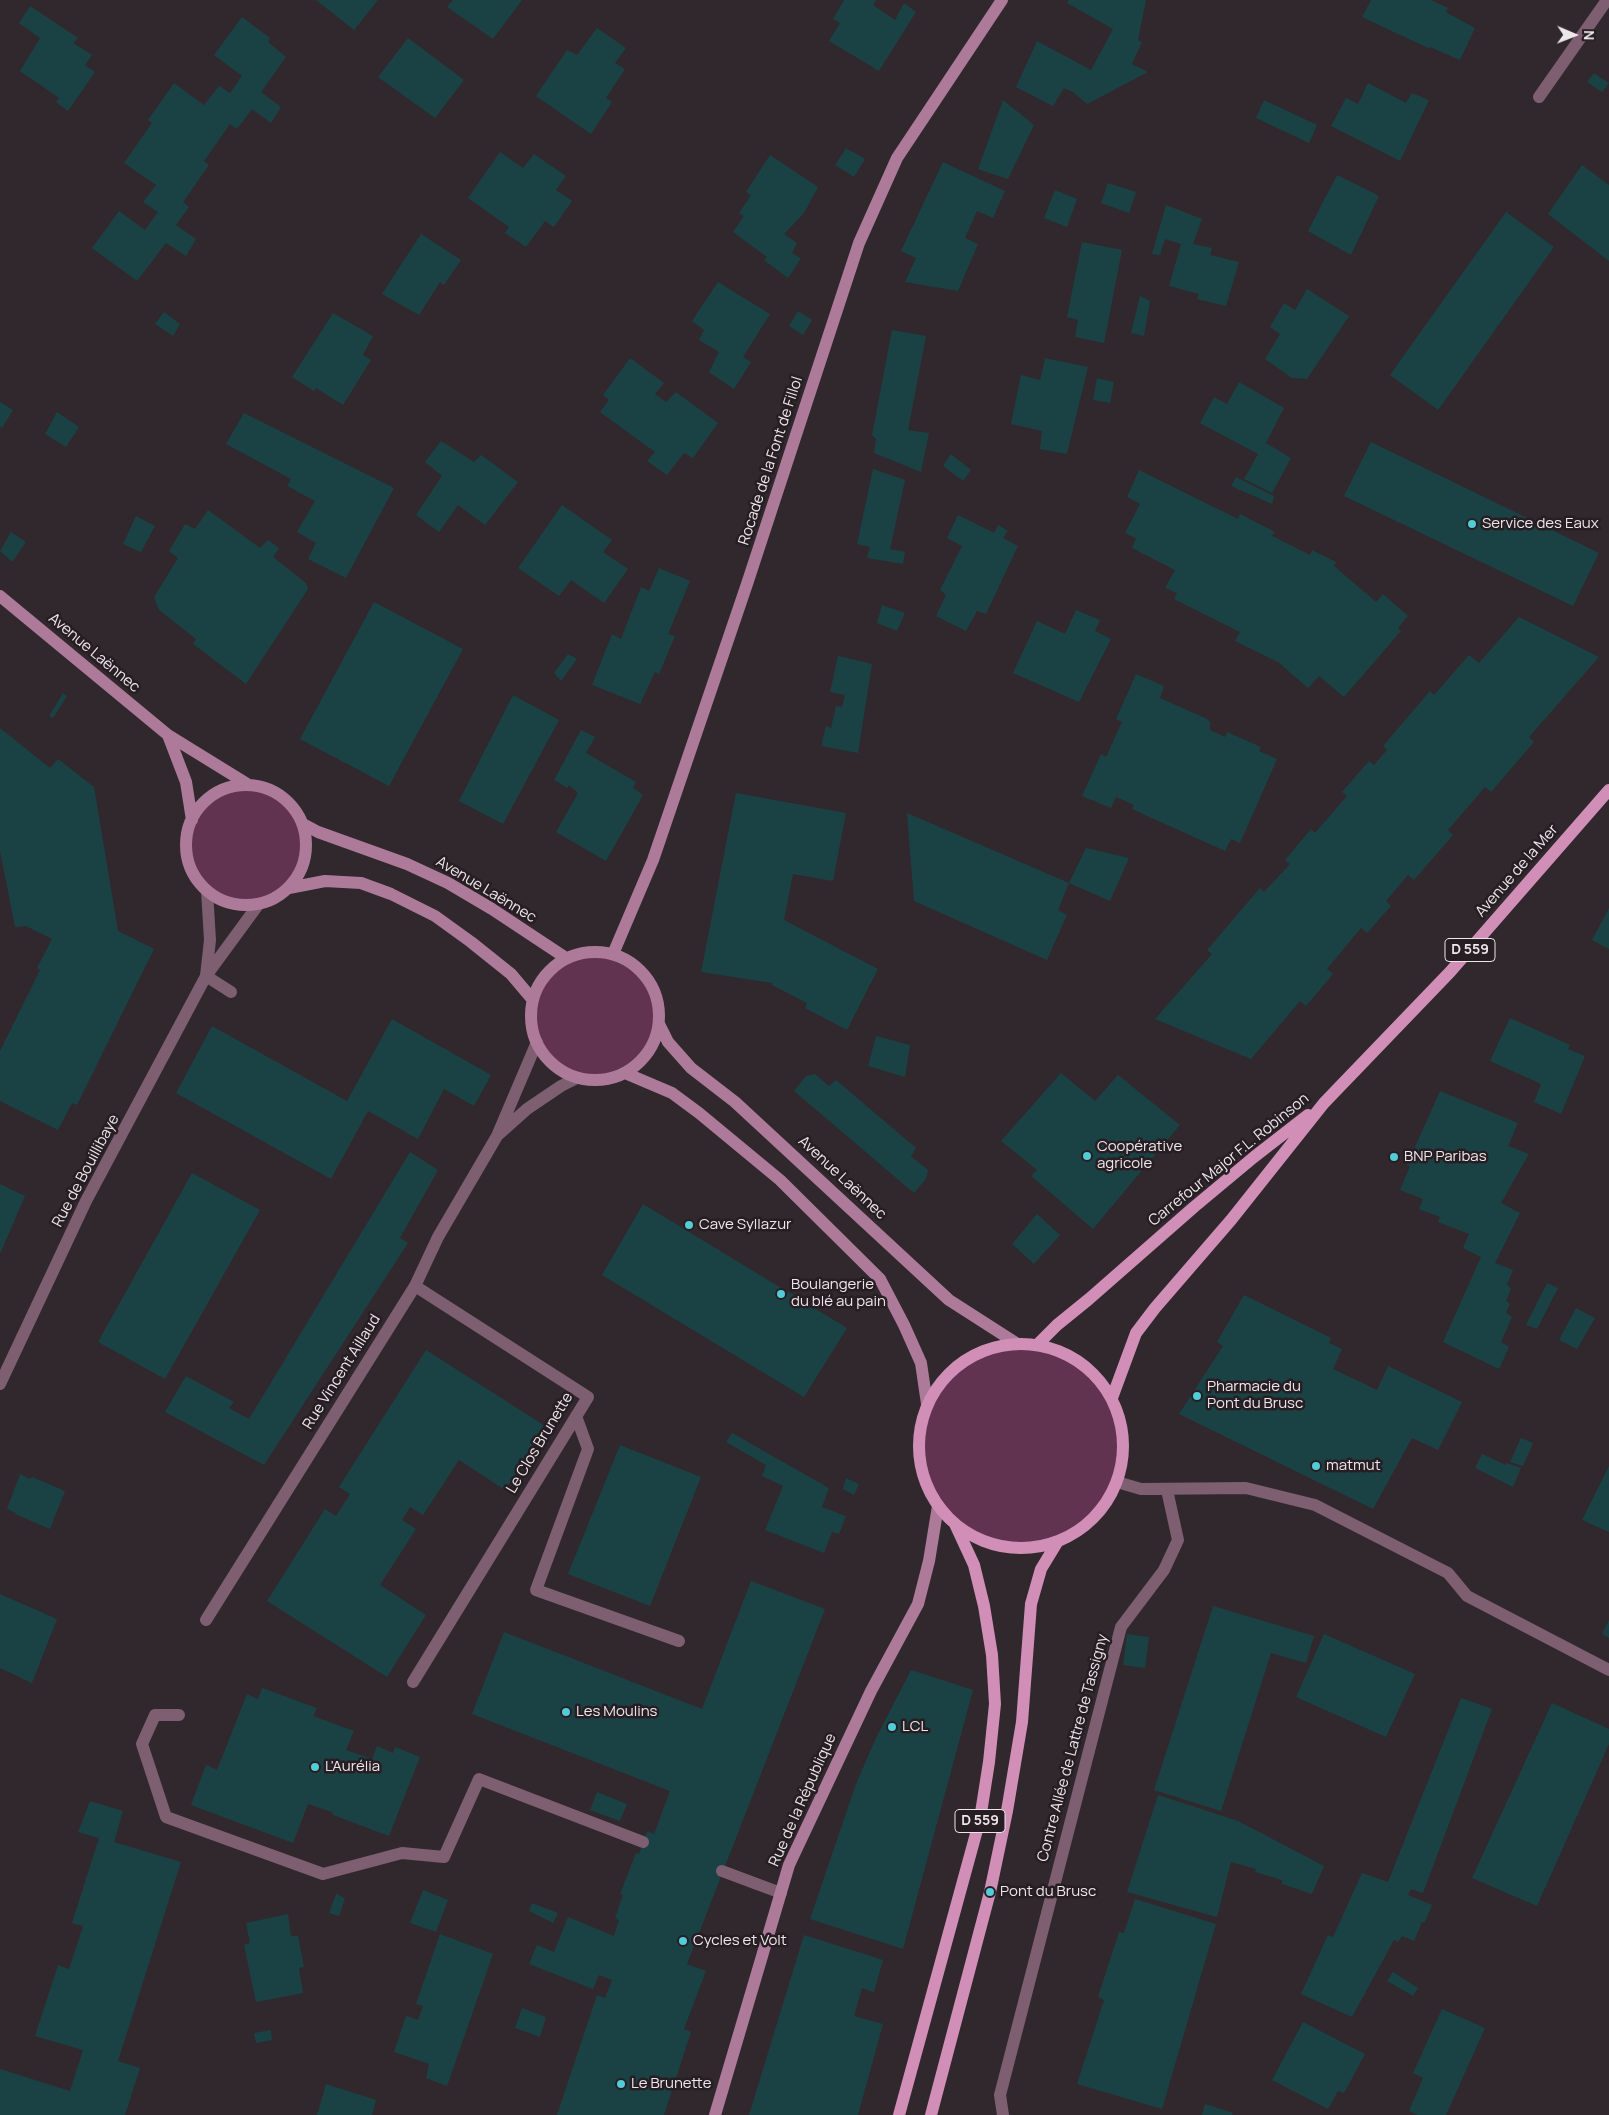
<!DOCTYPE html>
<html>
<head>
<meta charset="utf-8">
<style>
	body { margin:0 }
	#map { position:relative; width:1609px; height:2115px; overflow:hidden; background:#30282c; font-family:Manrope,sans-serif }
	canvas { display:block }
	.north { position:absolute; left:1549px; top:10px; width:50px; height:50px; -webkit-text-stroke:4px #261e23; paint-order:stroke; rotate:91deg; font-size:14px; font-weight:700; line-height:20px; text-align:center; color:#ede7ea }
	.north::after { content:''; display:block; margin:auto; width:18px; height:22px; background:#ede7ea; clip-path:polygon(50% 0,100% 100%,50% 72%,0 100%) }
</style>
</head>
<body>
<div id="map">
<canvas width="1609" height="2115"></canvas>
<div class="north">N</div>
</div>
<script>
const ctx = document.querySelector('canvas').getContext('2d');
ctx.lineJoin = 'round';
function fill(path, color) { ctx.fillStyle = color; ctx.fill(path, 'evenodd'); }
const poly = rows => new Path2D(rows.map(r => 'M' + r).join(''));
function strokePath(path, color, width, dash) { ctx.strokeStyle = color; ctx.lineWidth = width; ctx.lineCap = dash ? 'butt' : 'round'; ctx.setLineDash(dash || []); ctx.stroke(path); }
function write(font, color, halo, rows, align = 'center') {
  ctx.font = font + ' Manrope,sans-serif'; ctx.lineWidth = 5; ctx.setLineDash([]); ctx.textBaseline = 'middle'; ctx.strokeStyle = halo; ctx.fillStyle = color; for (const [text, x, y, turn = 0] of rows) {
    ctx.save(); ctx.translate(x, y); ctx.rotate((+turn || 0) * Math.PI / 180); ctx.textAlign = isNaN(turn) ? turn : align; if (halo) ctx.strokeText(text, 0, 0); ctx.fillText(text, 0, 0); ctx.restore();
  }
}
const green = poly([
	'186 845a60 60 0 1 1 120 0a60 60 0 1 1-120 0Z',
	'531 1016a64 64 0 1 1 128 0a64 64 0 1 1-128 0Z',
	'919 1446a102 102 0 1 1 204 0a102 102 0 1 1-204 0Z'
]);
const building = poly([
	[316,0,378,0,354,30],
	[453,0,522,0,493,39,447,7],
	[844,0,876,0,873,5,895,20,904,3,916,12,879,71,829,41,840,23,833,19],
	[1069,0,1146,0,1138,40,1142,42,1132,64,1148,72,1087,104,1073,92,1064,88,1053,106,1016,87,1037,41,1091,70,1113,29,1067,3],
	[1371,0,1431,0,1448,8,1446,12,1475,28,1460,60,1430,47,1430,49,1362,17],
	[30,6,78,38,73,43,92,55,85,65,95,72,68,111,56,102,59,98,20,71,40,38,19,23],
	[242,17,270,38,268,42,286,57,261,92,281,107,271,123,252,109,237,129,230,124,204,161,209,165,183,202,189,207,176,225,196,239,186,256,166,243,137,281,92,248,119,211,145,230,158,212,143,202,156,185,124,163,152,123,148,120,174,83,204,105,219,86,230,93,242,76,214,55],
	[597,28,626,48,615,63,625,69,606,98,612,102,591,134,536,96,567,50,577,55],
	[408,38,464,80,435,118,378,77],
	[1594,73,1609,83,1602,92,1587,82],
	[1368,83,1406,103,1412,93,1429,100,1400,161,1331,126,1346,98,1358,104],
	[1003,100,1034,125,1008,179,978,169],
	[1264,100,1317,125,1309,143,1256,118],
	[846,148,865,159,854,177,835,165],
	[500,152,523,168,534,154,566,176,556,190,572,201,554,227,545,221,526,247,505,233,509,227,468,198],
	[770,155,818,187,804,213,784,234,797,243,792,253,801,258,788,278,764,260,767,257,733,232,744,216,739,213,751,195,746,192],
	[943,162,1005,191,993,218,977,211,965,238,978,244,958,291,905,282,916,258,901,251],
	[1582,165,1609,185,1609,261,1548,214],
	[1337,175,1379,196,1351,255,1308,231],
	[1108,183,1136,192,1129,213,1101,203],
	[1055,190,1077,199,1067,227,1044,218],
	[1166,205,1202,219,1193,244,1212,248,1210,255,1239,262,1226,306,1197,299,1199,294,1169,286,1181,244,1165,239,1160,255,1152,254],
	[1506,212,1554,247,1438,410,1390,375],
	[421,234,461,260,444,285,440,282,419,315,382,294],
	[1082,242,1122,250,1104,343,1075,337,1078,320,1067,317],
	[718,282,770,314,743,357,751,362,734,389,709,372,719,352,699,340,704,330,692,321],
	[1307,289,1349,316,1307,379,1292,378,1265,359,1280,334,1270,327,1284,303,1295,310],
	[1140,296,1150,301,1144,336,1131,333],
	[798,311,812,320,803,335,789,326],
	[164,312,180,324,173,336,155,324],
	[333,313,373,336,363,355,371,360,343,405,316,388,314,391,292,377],
	[892,330,926,336,908,430,929,433,921,472,874,453,876,439,872,435],
	[630,358,664,383,655,394,666,402,676,392,718,423,693,458,684,453,667,475,647,461,655,452,600,412,609,400,603,395],
	[1045,358,1088,367,1067,454,1040,449,1042,431,1011,424,1021,375,1040,380],
	[1097,378,1114,382,1110,403,1093,400],
	[1239,382,1284,408,1266,443,1291,458,1272,493,1244,479,1258,454,1200,423,1214,397,1227,404],
	[0,402,13,410,2,428,0,426],
	[57,412,79,427,66,447,45,434],
	[244,413,394,488,346,578,308,559,316,543,297,532,315,501,287,486,291,479,226,444],
	[441,441,474,462,481,455,518,482,485,525,458,505,439,532,416,515,442,476,425,462],
	[1371,442,1599,553,1573,606,1344,496],
	[951,454,971,470,963,481,943,466],
	[873,469,905,480,890,549,905,552,903,564,867,558,870,547,857,544],
	[1139,470,1238,519,1240,514,1275,532,1272,536,1310,555,1312,550,1336,562,1334,566,1376,602,1383,594,1408,616,1398,628,1401,631,1344,697,1319,676,1308,688,1278,662,1235,641,1240,632,1174,599,1177,593,1165,588,1175,570,1132,548,1136,538,1125,533,1140,504,1127,497],
	[1236,477,1274,496,1272,504,1231,486],
	[562,505,612,540,603,552,628,569,604,603,571,580,559,596,518,568],
	[208,510,260,548,268,540,279,548,273,557,306,583,308,589,246,684,193,644,196,639,159,610,154,597,178,558,169,551,185,524,195,529],
	[958,515,994,533,998,525,1008,531,1003,538,1018,546,986,614,977,611,966,631,936,616,946,595,940,590,962,546,947,538],
	[136,516,155,526,141,552,123,544],
	[11,532,26,542,12,562,0,551],
	[659,568,690,581,668,634,675,636,659,674,655,672,640,704,592,685,612,634,621,639,641,587,649,591],
	[374,602,463,649,389,786,300,739],
	[882,605,905,613,897,631,877,623],
	[1076,610,1100,620,1095,631,1111,639,1079,702,1013,673,1037,621,1065,634],
	[1519,617,1599,657,1529,737,1534,742,1491,792,1485,787,1448,830,1453,835,1414,880,1408,875,1386,901,1391,906,1367,933,1361,928,1327,969,1333,974,1306,1006,1300,1001,1251,1059,1155,1019,1212,954,1207,950,1260,888,1264,892,1290,864,1285,860,1311,829,1315,833,1347,796,1342,792,1369,761,1374,765,1387,750,1383,746,1430,691,1434,695,1469,655,1479,663],
	[568,654,577,659,561,681,554,673],
	[838,656,872,664,858,753,821,746,826,726,831,728,836,706,842,707,845,695,830,692],
	[1136,674,1164,686,1160,698,1207,719,1210,722,1210,730,1225,737,1227,732,1261,747,1259,751,1277,759,1240,843,1231,839,1225,851,1132,809,1134,805,1116,797,1111,808,1082,796,1101,754,1106,757,1122,722,1116,719],
	[63,693,67,696,53,718,49,716],
	[513,695,559,720,503,824,459,801],
	[0,728,50,768,58,759,94,787,118,931,154,949,77,1105,72,1103,58,1130,0,1101,0,1051,40,970,37,968,52,939,26,926,15,927,0,851],
	[581,730,595,737,586,753,636,782,633,788,643,795,606,861,556,832,578,793,569,785,567,788,554,780],
	[736,793,846,813,833,881,793,874,784,920,878,969,847,1030,805,1008,807,1003,772,985,772,983,701,972],
	[907,813,1069,883,1086,848,1129,858,1110,901,1069,883,1058,910,1067,915,1047,960,914,901],
	[1609,908,1609,949,1592,940],
	[1510,1018,1570,1045,1568,1049,1585,1056,1561,1114,1534,1102,1541,1084,1490,1061],
	[392,1019,491,1075,474,1106,444,1089,418,1139,368,1111,331,1179,176,1093,212,1026,347,1101],
	[876,1036,910,1045,905,1077,868,1066],
	[1061,1073,1095,1101,1118,1075,1180,1125,1093,1229,1031,1176,1037,1170,1001,1141],
	[815,1074,829,1086,836,1080,916,1148,911,1156,928,1170,926,1179,914,1193,794,1091,806,1076],
	[1440,1091,1518,1123,1508,1146,1529,1154,1501,1203,1520,1213,1495,1263,1513,1270,1507,1284,1511,1289,1506,1301,1510,1304,1506,1313,1512,1317,1501,1342,1509,1347,1499,1369,1443,1342,1481,1257,1463,1248,1469,1234,1438,1222,1440,1217,1419,1209,1423,1199,1400,1190,1410,1166,1407,1165],
	[410,1152,438,1170,400,1238,408,1243,264,1465,165,1412,186,1376,234,1402,229,1408,249,1419],
	[192,1173,260,1210,165,1379,98,1342],
	[0,1184,25,1196,0,1254],
	[643,1204,847,1328,804,1397,602,1275],
	[1037,1214,1060,1235,1034,1264,1012,1244],
	[1547,1283,1558,1288,1537,1329,1526,1325],
	[1244,1295,1331,1338,1329,1343,1342,1349,1333,1369,1377,1390,1388,1366,1462,1402,1438,1450,1412,1438,1373,1509,1179,1414,1223,1346,1217,1342],
	[1576,1308,1595,1318,1577,1349,1559,1340],
	[426,1350,545,1426,505,1490,459,1460,423,1515,410,1507,402,1520,416,1529,380,1585,426,1615,387,1677,267,1601,325,1509,336,1516,350,1494,339,1487],
	[732,1433,829,1488,822,1507,846,1516,839,1534,832,1532,824,1553,765,1530,783,1486,762,1476,766,1465,726,1442],
	[1521,1438,1533,1443,1523,1466,1510,1462],
	[620,1445,701,1477,650,1606,568,1574],
	[1482,1454,1506,1465,1506,1463,1521,1468,1513,1487,1475,1468],
	[1609,1466,1609,1532,1582,1520],
	[20,1474,30,1479,32,1477,65,1491,50,1529,15,1514,16,1513,7,1509],
	[846,1478,859,1484,854,1495,843,1489],
	[751,1581,825,1609,687,1964,706,1971,684,2029,691,2032,664,2115,557,2115,597,1995,605,1998,612,1980,599,1975,593,1989,529,1964,537,1945,554,1952,568,1917,614,1936,619,1920,615,1918,623,1895,620,1894,636,1853,639,1854,647,1831,654,1834,670,1791,472,1714,504,1632,702,1709],
	[0,1594,57,1619,32,1683,0,1668],
	[1213,1606,1314,1636,1306,1663,1271,1653,1221,1811,1154,1790],
	[1609,1620,1609,1638,1602,1634],
	[1127,1634,1149,1637,1145,1668,1123,1665],
	[1324,1634,1415,1674,1386,1737,1296,1697],
	[911,1670,973,1690,903,1949,810,1919,856,1784,876,1738],
	[262,1688,317,1708,313,1716,354,1731,346,1750,372,1759,377,1746,393,1753,395,1747,420,1757,389,1836,333,1815,332,1812,308,1804,293,1843,191,1805,206,1765,217,1770,247,1694,258,1699],
	[1461,1698,1492,1709,1423,1893,1411,1889,1408,1895,1432,1905,1425,1922,1422,1922,1414,1941,1402,1936,1398,1942,1394,1940,1352,2017,1301,1994,1328,1935,1333,1937,1362,1873,1388,1882],
	[1552,1703,1609,1729,1609,1744,1537,1906,1472,1878],
	[597,1792,627,1804,620,1821,590,1810],
	[1158,1795,1238,1821,1324,1866,1312,1894,1282,1884,1282,1880,1255,1872,1256,1869,1231,1862,1217,1917,1127,1892],
	[90,1801,123,1811,114,1842,181,1862,118,2061,140,2068,125,2115,0,2115,0,2069,70,2091,83,2050,35,2036,58,1965,69,1969,83,1926,72,1923,99,1838,78,1832],
	[423,1890,448,1900,436,1932,410,1923],
	[336,1894,345,1898,339,1916,329,1913],
	[1135,1899,1216,1924,1162,2109,1077,2084,1104,2000,1098,1997,1119,1932,1124,1933],
	[532,1903,558,1913,553,1923,529,1911],
	[288,1914,291,1936,298,1936,304,1967,299,1968,303,1993,256,2002,244,1945,250,1943,246,1923],
	[440,1934,493,1954,447,2086,426,2078,429,2064,394,2052,406,2016,418,2020,423,2006,416,2004],
	[804,1935,883,1960,874,1992,862,1988,854,2016,883,2024,858,2115,749,2115],
	[1393,1972,1418,1988,1413,1996,1387,1981],
	[522,2008,546,2017,540,2037,515,2028],
	[1442,2009,1485,2028,1446,2115,1418,2115,1409,2111,1423,2078,1413,2073],
	[1303,2022,1365,2054,1344,2093,1338,2091,1328,2109,1272,2080],
	[271,2030,272,2040,256,2043,254,2033],
	[326,2084,376,2100,372,2115,317,2115],
	[1205,2104,1233,2113,1232,2115,1202,2115]
]);
const lane = poly([
	[206,976,231,992],
	[576,1416,588,1449,536,1590,679,1641],
	[413,1682,588,1397,415,1286],
	[179,1715,155,1715,142,1744,166,1817,323,1874,402,1853,444,1857,479,1779,643,1842],
	[722,1871,781,1893]
]);
const street = poly([
	[1539,97,1607,0],
	[206,976,210,940,207,891],
	[499,1134,527,1109,561,1086,577,1078],
	[0,1384,86,1201,206,976,258,905],
	[1117,1482,1141,1489,1246,1488,1315,1505,1448,1573,1467,1596,1609,1670],
	[206,1620,415,1286,438,1237,497,1136,537,1042],
	[1003,2115,1000,2095,1121,1627,1164,1570,1178,1540,1167,1490]
]);
const secondary = poly([
	[0,596,168,735,249,785],
	[168,735,186,782,192,820],
	'186 845a60 60 0 1 1 120 0a60 60 0 1 1-120 0Z',
	[303,824,318,832,407,864,448,883,492,909,566,958],
	[289,888,325,881,361,883,391,894,435,916,471,942,511,974,533,1000],
	'531 1016a64 64 0 1 1 128 0a64 64 0 1 1-128 0Z',
	[613,954,653,860,747,584,859,243,897,158,1002,0],
	[659,1024,668,1042,691,1068,735,1102,949,1300,1016,1343],
	[625,1073,672,1093,699,1113,780,1180,880,1279,904,1325,921,1363,927,1404],
	[715,2115,789,1865,871,1691,918,1604,929,1561,938,1506]
]);
const primary = poly([
	[1038,1344,1057,1325,1089,1299,1194,1207,1254,1157,1308,1115],
	'919 1446a102 102 0 1 1 204 0a102 102 0 1 1-204 0Z',
	[1112,1398,1136,1333,1155,1308,1231,1220,1324,1103,1450,972,1609,790],
	[899,2115,980,1819,989,1762,995,1704,992,1655,984,1606,974,1565,955,1524],
	[931,2115,990,1892,1007,1811,1022,1722,1031,1604,1041,1569,1058,1541]
]);
const markers = [
	[1472,524,5,"#52ccd5"],
	[1087,1156,5,"#52ccd5"],
	[1394,1157,5,"#52ccd5"],
	[689,1225,5,"#52ccd5"],
	[781,1294,5,"#52ccd5"],
	[1197,1396,5,"#52ccd5"],
	[1316,1466,5,"#52ccd5"],
	[566,1712,5,"#52ccd5"],
	[892,1727,5,"#52ccd5"],
	[315,1767,5,"#52ccd5"],
	[990,1892,5,"#52ccd5"],
	[683,1941,5,"#52ccd5"],
	[621,2084,5,"#52ccd5"]
];
const shields = [
	[1470,950,50],
	[980,1821,50]
];
const shieldNames = [
	["D 559",1470,950],
	["D 559",980,1821]
];
const streetNames = [
	["Rocade de la Font de Fillol",771,461,-72],
	["Avenue Laënnec",94,653,40],
	["Avenue de la Mer",1517,871,-49],
	["Avenue Laënnec",486,890,31],
	["Carrefour Major F.L. Robinson",1229,1160,-39],
	["Rue de Bouillibaye",86,1171,-62],
	["Avenue Laënnec",842,1178,43],
	["Rue Vincent Aillaud",342,1372,-58],
	["Le Clos Brunette",540,1443,-59],
	["Contre Allée de Lattre de Tassigny",1073,1748,-75],
	["Rue de la République",803,1800,-66]
];
const poiNames = [
	["Service des Eaux",1482,524],
	["Coopérative",1097,1147],
	["agricole",1097,1164],
	["BNP Paribas",1404,1157],
	["Cave Syllazur",699,1225],
	["Boulangerie",791,1285],
	["du blé au pain",791,1302],
	["Pharmacie du",1207,1387],
	["Pont du Brusc",1207,1404],
	["matmut",1326,1466],
	["Les Moulins",576,1712],
	["LCL",902,1727],
	["L'Aurélia",325,1767],
	["Pont du Brusc",1000,1892],
	["Cycles et Volt",693,1941],
	["Le Brunette",631,2084]
];
fill(green, '#623351');
fill(building, '#1a4245');
strokePath(lane, '#7e5e71', 12);
strokePath(street, '#7e5e71', 12);
strokePath(secondary, '#ad7a99', 12);
strokePath(primary, '#d18fb8', 12);
for (const [x, y, r, color] of markers) { const dot = new Path2D(); dot.arc(x, y, r, 0, 2 * Math.PI); ctx.fillStyle = color; ctx.fill(dot); strokePath(dot, '#261e23', 2); }
for (const [x, y, w] of shields) { const box = new Path2D(); box.roundRect(x - w / 2, y - 11.5, w, 23, 4); ctx.fillStyle = '#261e23'; ctx.fill(box); strokePath(box, '#ede7ea', 1); }
write('bold 14px', '#ede7ea', null, shieldNames);
write('15px', '#ede7ea', '#261e23', streetNames);
write('15px', '#ede7ea', '#261e23', poiNames, 'left');
</script>
</body>
</html>
